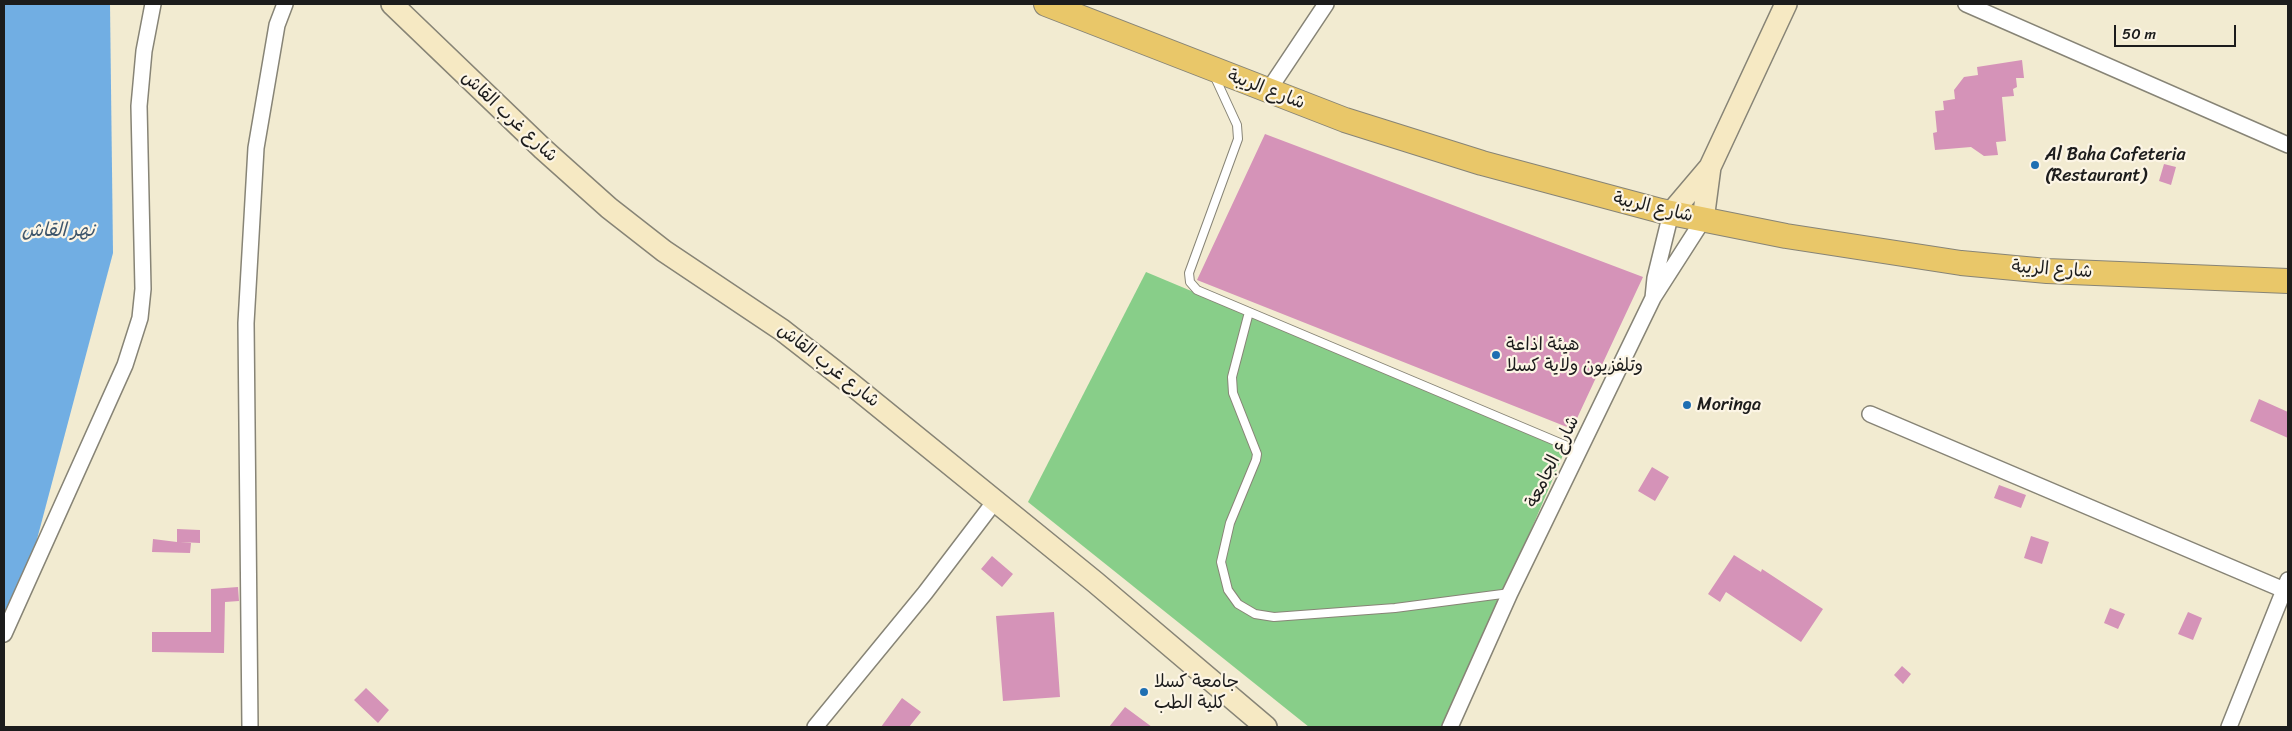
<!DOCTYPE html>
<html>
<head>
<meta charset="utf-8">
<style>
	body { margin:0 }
	#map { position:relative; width:2292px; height:731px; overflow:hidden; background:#f2ebd1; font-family:Sriracha,sans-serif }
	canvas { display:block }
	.frame { position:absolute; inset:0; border:5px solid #1c1c1c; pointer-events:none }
	.scale { position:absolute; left:2114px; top:25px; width:122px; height:22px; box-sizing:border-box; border:2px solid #1c1c1c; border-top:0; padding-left:6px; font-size:15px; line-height:18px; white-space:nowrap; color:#1c1c1c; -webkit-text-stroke:4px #fcf5e5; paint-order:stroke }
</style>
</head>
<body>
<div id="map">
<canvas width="2292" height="731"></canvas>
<div class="frame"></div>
<div class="scale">50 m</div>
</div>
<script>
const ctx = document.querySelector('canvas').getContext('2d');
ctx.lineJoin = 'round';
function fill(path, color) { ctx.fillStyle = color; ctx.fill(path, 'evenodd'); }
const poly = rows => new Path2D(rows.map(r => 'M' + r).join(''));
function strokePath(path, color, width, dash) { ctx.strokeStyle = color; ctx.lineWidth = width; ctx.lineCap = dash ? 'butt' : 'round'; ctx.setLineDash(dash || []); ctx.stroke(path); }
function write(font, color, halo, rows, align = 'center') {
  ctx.font = font + ' Sriracha,"Playpen Sans Arabic",sans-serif'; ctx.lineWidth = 4.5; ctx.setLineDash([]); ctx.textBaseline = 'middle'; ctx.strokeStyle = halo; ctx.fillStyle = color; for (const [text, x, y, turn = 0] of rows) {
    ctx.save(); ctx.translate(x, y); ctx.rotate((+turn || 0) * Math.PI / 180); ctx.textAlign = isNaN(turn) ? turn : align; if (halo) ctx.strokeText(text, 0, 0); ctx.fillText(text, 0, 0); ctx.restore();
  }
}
const green = poly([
	[1146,272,1566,448,1447,727,1309,727,1028,502]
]);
const water = poly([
	[4,4,110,4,113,253,36,543,4,628]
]);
const building = poly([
	[2022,60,2024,78,2016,78,2017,87,2013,89,2014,96,2002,97,2006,141,1996,142,1998,155,1984,156,1971,147,1935,150,1933,133,1937,132,1935,111,1944,110,1943,101,1955,99,1954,90,1964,77,1978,75,1977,67],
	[1265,134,1643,277,1572,429,1197,280],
	[2164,164,2176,167,2171,185,2159,181],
	[2259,399,2288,412,2288,438,2250,421],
	[1652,467,1669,477,1655,501,1638,491],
	[1999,485,2026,495,2021,508,1994,498],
	[177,529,200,530,200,543,180,542,191,543,190,553,152,552,153,539,177,542],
	[2031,536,2049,542,2042,564,2024,558],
	[1734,555,1761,572,1762,569,1823,609,1801,642,1726,592,1720,602,1708,594],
	[992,556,1013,574,1002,587,981,569],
	[238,587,239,601,225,602,224,653,152,652,152,632,211,632,211,589],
	[2110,608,2125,614,2118,629,2104,623],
	[1054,612,1060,697,1003,701,996,616],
	[2188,612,2202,618,2193,640,2178,634],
	[1902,666,1911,674,1903,684,1894,675],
	[366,688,389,710,378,723,354,700],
	[902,698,921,712,909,727,881,727],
	[1125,707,1152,727,1109,727]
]);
const lane = poly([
	[1214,75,1237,125,1238,139,1189,273,1190,282,1197,290,1579,451],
	[1249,312,1232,377,1233,393,1257,454,1256,460,1230,523,1221,562,1228,590,1238,604,1255,614,1274,617,1395,608,1510,593]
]);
const street = poly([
	[1966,4,2288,145],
	[1268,91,1326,4],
	[1653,298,1655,278,1671,213],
	[1870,414,2284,590],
	[4,634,125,365,140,318,143,289,139,106,144,51,153,4],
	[250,727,246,323,256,148,277,25,285,4],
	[815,727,925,593,995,501],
	[1450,727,1510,593,1653,298,1703,220],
	[2229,727,2288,580]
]);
const secondary = poly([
	[392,4,543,149,609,208,664,251,782,330,850,383,1095,582,1266,727],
	[1671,213,1710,167,1786,4],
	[1703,220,1710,167]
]);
const primary = poly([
	[1046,4,1345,120,1482,163,1661,211,1786,236,1961,263,2047,271,2288,281]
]);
const markers = [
	[2035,165,5,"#1f6fb2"],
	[1496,355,5,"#1f6fb2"],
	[1687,405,5,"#1f6fb2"],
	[1144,692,5,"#1f6fb2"]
];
const streetNames = [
	["شارع الريبة",1266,90,21],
	["شارع غرب القاش",509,117,43],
	["شارع الريبة",1653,208,13],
	["شارع الريبة",2052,270,4],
	["شارع غرب القاش",828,366,38],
	["شارع الجامعة",1553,462,-64]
];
const poiNames = [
	["Al Baha Cafeteria",2045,155],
	["(Restaurant)",2045,176],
	["هيئة اذاعة",1506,345],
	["وتلفزيون ولاية كسلا",1506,366],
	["Moringa",1697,405],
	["جامعة كسلا",1154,682],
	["كلية الطب",1154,703]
];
const waterNames = [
	["نهر القاش",58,231]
];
fill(green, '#88ce89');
fill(water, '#71aee3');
fill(building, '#d593b8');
strokePath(lane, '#878476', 10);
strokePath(street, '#878476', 18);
strokePath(secondary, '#878476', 24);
strokePath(primary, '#878476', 26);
strokePath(lane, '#fff', 8);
strokePath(street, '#fff', 15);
strokePath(secondary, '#f6e9c3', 21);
strokePath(primary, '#e9c769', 24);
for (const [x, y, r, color] of markers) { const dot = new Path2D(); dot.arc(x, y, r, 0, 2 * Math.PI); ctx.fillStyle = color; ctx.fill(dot); strokePath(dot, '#fcf5e5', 2); }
write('18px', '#1c1c1c', '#fcf5e5', streetNames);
write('18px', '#1c1c1c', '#fcf5e5', poiNames, 'left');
write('italic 19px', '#3e566c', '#fcf5e5', waterNames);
</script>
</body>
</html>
